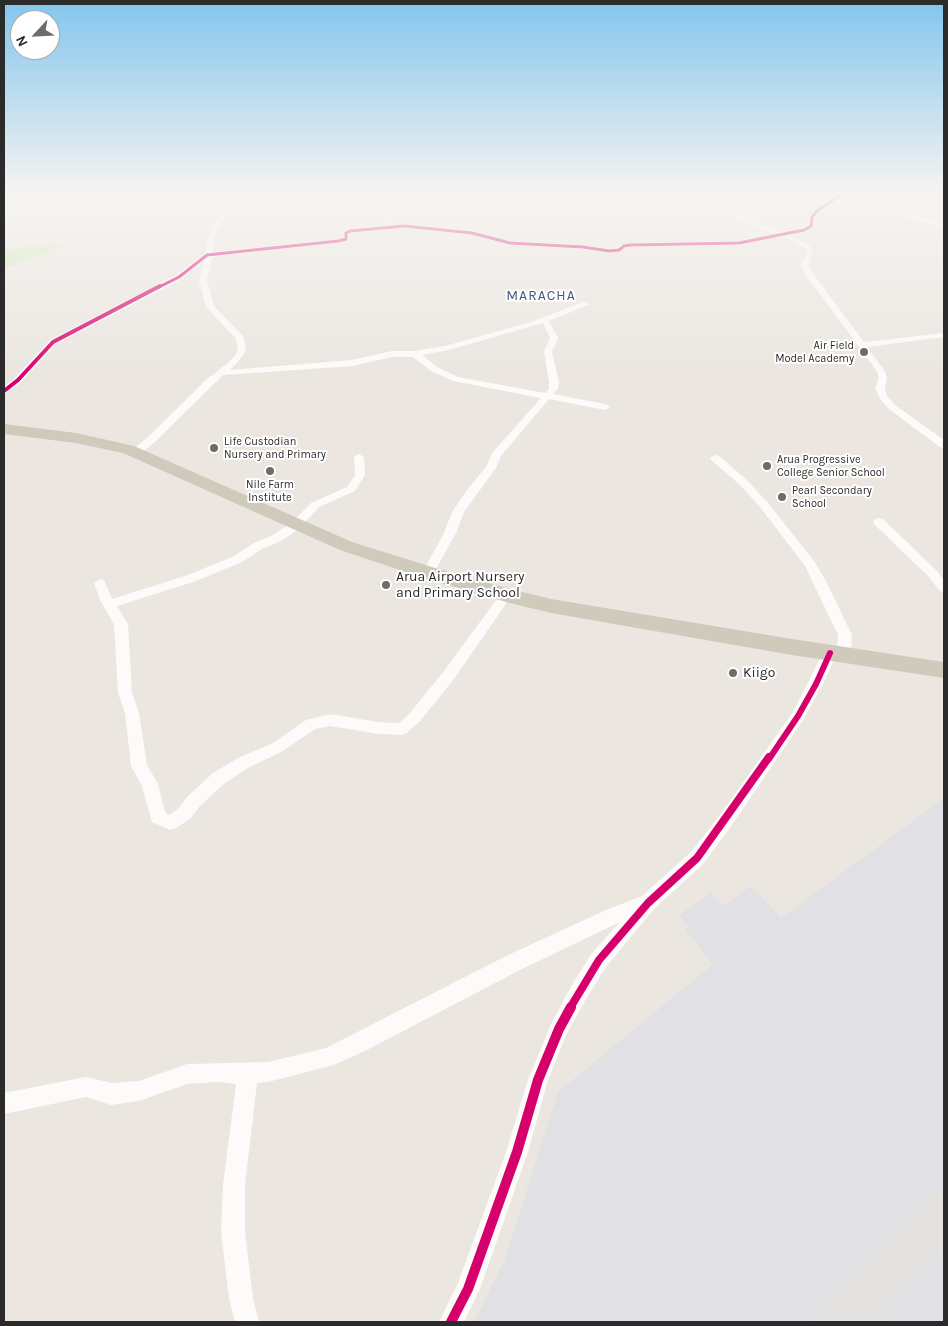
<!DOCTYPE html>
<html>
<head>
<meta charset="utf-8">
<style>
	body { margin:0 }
	#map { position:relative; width:948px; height:1326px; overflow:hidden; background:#ebe6e0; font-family:Karla,sans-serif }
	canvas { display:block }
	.frame { position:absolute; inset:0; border:5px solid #2b2b2b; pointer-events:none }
	.north { position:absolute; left:10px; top:10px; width:50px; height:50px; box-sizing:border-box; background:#fff; border:1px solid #aaa; border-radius:50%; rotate:245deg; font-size:14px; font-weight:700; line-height:20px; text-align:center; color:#2b2b2b }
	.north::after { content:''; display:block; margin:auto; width:18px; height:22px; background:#6e6c6a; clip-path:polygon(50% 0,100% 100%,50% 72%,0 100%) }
</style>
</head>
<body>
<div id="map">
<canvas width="948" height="1326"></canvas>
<div class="frame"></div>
<div class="north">N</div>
</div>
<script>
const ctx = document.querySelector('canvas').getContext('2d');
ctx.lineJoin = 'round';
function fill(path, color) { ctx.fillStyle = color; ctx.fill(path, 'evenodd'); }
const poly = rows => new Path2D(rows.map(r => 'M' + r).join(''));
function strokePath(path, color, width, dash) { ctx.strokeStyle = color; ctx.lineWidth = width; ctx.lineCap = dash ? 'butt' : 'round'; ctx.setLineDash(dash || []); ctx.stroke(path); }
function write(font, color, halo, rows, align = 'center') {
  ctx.font = font + ' Karla,sans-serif'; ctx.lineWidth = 4; ctx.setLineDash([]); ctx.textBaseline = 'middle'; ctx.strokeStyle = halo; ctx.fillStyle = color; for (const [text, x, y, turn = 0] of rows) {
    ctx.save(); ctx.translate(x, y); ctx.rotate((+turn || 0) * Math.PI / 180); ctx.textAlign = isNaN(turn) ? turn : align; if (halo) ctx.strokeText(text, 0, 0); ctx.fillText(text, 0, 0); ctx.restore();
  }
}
const airport = poly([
	[944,798,944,1322,474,1322,505,1259,558,1092,713,964,685,930,689,927,679,915,711,893,722,906,751,886,781,918]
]);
const green = poly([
	[66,244,4,269,4,249]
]);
const taxiway = poly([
	[944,1188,944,1255,883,1322,814,1322,822,1301,925,1196,944,1188]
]);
const minor = poly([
	[242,192,248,192,217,228,212,252,338,239,343,238,343,233,348,230,387,226,384,222,387,215,385,205,376,192,382,192,391,205,393,215,390,222,394,225,404,224,472,231,510,241,583,245,609,249,630,243,739,241,775,234,732,217,717,207,703,192,709,192,721,205,736,215,783,232,802,228,808,225,809,217,816,209,842,192,849,192,837,201,872,204,944,224,944,228,872,208,832,204,815,217,813,227,806,231,789,235,810,246,813,250,809,265,811,271,864,342,944,333,944,337,867,347,884,370,887,378,885,388,887,396,895,405,944,440,944,448,940,447,889,409,880,399,875,388,879,378,876,370,803,271,801,265,808,251,792,240,781,236,739,245,630,247,621,251,609,253,583,249,510,245,472,235,404,228,351,233,349,234,348,240,338,243,212,257,207,281,214,306,243,336,246,348,243,356,230,370,352,360,392,351,415,351,445,346,531,322,583,302,590,304,549,321,558,338,552,352,559,382,558,389,553,394,605,404,610,407,605,410,549,399,501,456,496,468,464,512,456,533,434,573,428,577,422,573,444,533,452,512,467,490,486,467,492,453,541,398,453,381,431,371,413,357,392,357,352,366,223,375,156,441,140,454,132,454,132,450,148,437,206,380,229,362,236,354,238,348,236,339,206,307,199,281,204,261,182,279,56,344,21,382,4,394,4,387,15,378,50,340,176,275,205,253,211,228,242,192],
	[543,323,550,338,544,352,549,382,549,389,545,393,458,377,437,367,422,355,449,350,543,323],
	[359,454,364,457,365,475,355,491,319,507,300,528,281,541,262,549,242,562,196,581,117,606,128,624,132,693,139,713,147,765,158,784,165,812,169,815,178,809,188,796,213,773,238,758,273,743,306,720,330,714,378,722,399,723,410,713,444,671,502,592,506,591,512,595,454,679,420,721,407,733,402,735,378,734,330,726,315,729,283,751,248,768,225,783,200,806,190,819,176,828,170,830,152,822,142,786,131,766,125,713,118,693,114,624,100,600,94,583,100,579,104,580,112,599,188,575,234,556,254,543,273,535,292,522,311,503,347,487,355,475,354,457,359,454],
	[715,455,719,456,747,480,768,503,814,561,826,581,852,635,851,655,849,659,839,659,837,655,838,635,805,566,760,507,739,484,711,460,710,458,715,455],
	[879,518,883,519,936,570,944,580,944,592,940,591,928,576,875,525,873,522,875,519,879,518],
	[830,648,835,649,837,653,823,684,803,720,732,825,703,864,654,909,606,967,587,997,566,1035,548,1080,528,1152,480,1289,464,1322,439,1322,458,1283,506,1152,528,1080,552,1022,573,983,592,953,620,922,520,970,365,1051,334,1065,268,1082,257,1083,245,1185,245,1231,253,1299,259,1322,235,1322,229,1299,221,1231,223,1185,236,1084,218,1082,187,1084,139,1101,111,1105,86,1097,4,1114,4,1093,86,1077,111,1083,139,1081,187,1064,268,1062,326,1048,506,956,606,910,642,896,691,852,720,815,793,712,825,649,830,648]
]);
const primary = poly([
	[4,424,76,433,134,446,352,542,435,568,506,588,551,599,792,639,944,662,944,678,792,655,551,613,506,602,421,577,340,550,123,453,76,443,4,434,4,424]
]);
const cyclewayFar4 = poly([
	[157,288,179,277,207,255,338,241,346,239,346,233,350,231,404,226,472,233,510,243,583,247,609,251,619,250,624,246,630,245,739,243,804,230,811,226,812,217,818,210,846,192]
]);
const cyclewayFar3 = poly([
	[4,391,18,380,53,342,160,286]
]);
const cyclewayFar2 = poly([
	[769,759,798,716,816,684,830,653]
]);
const cyclewayFar1 = poly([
	[570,1008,599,960,648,903,697,858,769,757]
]);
const cycleway = poly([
	[451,1322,468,1289,517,1152,538,1080,559,1029,571,1007]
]);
const markers = [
	[864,352,5,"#6e6c6a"],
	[214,448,5,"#6e6c6a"],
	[767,466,5,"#6e6c6a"],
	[270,471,5,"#6e6c6a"],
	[782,497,5,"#6e6c6a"],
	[386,585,5,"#6e6c6a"],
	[733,673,5,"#6e6c6a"]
];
const farPoinames = [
	["Air Field",854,346,"right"],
	["Model Academy",854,359,"right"],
	["Life Custodian",224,442],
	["Nursery and Primary",224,455],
	["Arua Progressive",777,460],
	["College Senior School",777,473],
	["Nile Farm",270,485,"center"],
	["Institute",270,498,"center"],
	["Pearl Secondary",792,491],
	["School",792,504]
];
const farQuarternames = [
	["MARACHA",541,296]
];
const poiNames = [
	["Arua Airport Nursery",396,577],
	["and Primary School",396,593],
	["Kiigo",743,673]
];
fill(airport, '#e1e0e4');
fill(green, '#cde9b6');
fill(taxiway, '#e4e2e0');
fill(minor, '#fcfbfa');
fill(primary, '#cfcabb');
strokePath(cyclewayFar4, '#d6006c', 3);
strokePath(cyclewayFar3, '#d6006c', 4);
strokePath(cyclewayFar2, '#d6006c', 6);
strokePath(cyclewayFar1, '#d6006c', 8);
strokePath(cycleway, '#d6006c', 10);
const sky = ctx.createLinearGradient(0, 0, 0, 378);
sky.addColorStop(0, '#83c5ed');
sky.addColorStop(0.51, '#f6f4f1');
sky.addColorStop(1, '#f6f4f100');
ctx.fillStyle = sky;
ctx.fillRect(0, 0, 948, 378);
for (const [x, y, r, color] of markers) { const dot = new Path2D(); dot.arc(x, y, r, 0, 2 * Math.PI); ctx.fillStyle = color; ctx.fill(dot); strokePath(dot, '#fff', 2); }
write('11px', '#2b2b2b', '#fff', farPoinames, 'left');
ctx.letterSpacing = '1px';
write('14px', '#465481', '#fff', farQuarternames);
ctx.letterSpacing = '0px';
write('14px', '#2b2b2b', '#fff', poiNames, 'left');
</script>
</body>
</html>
